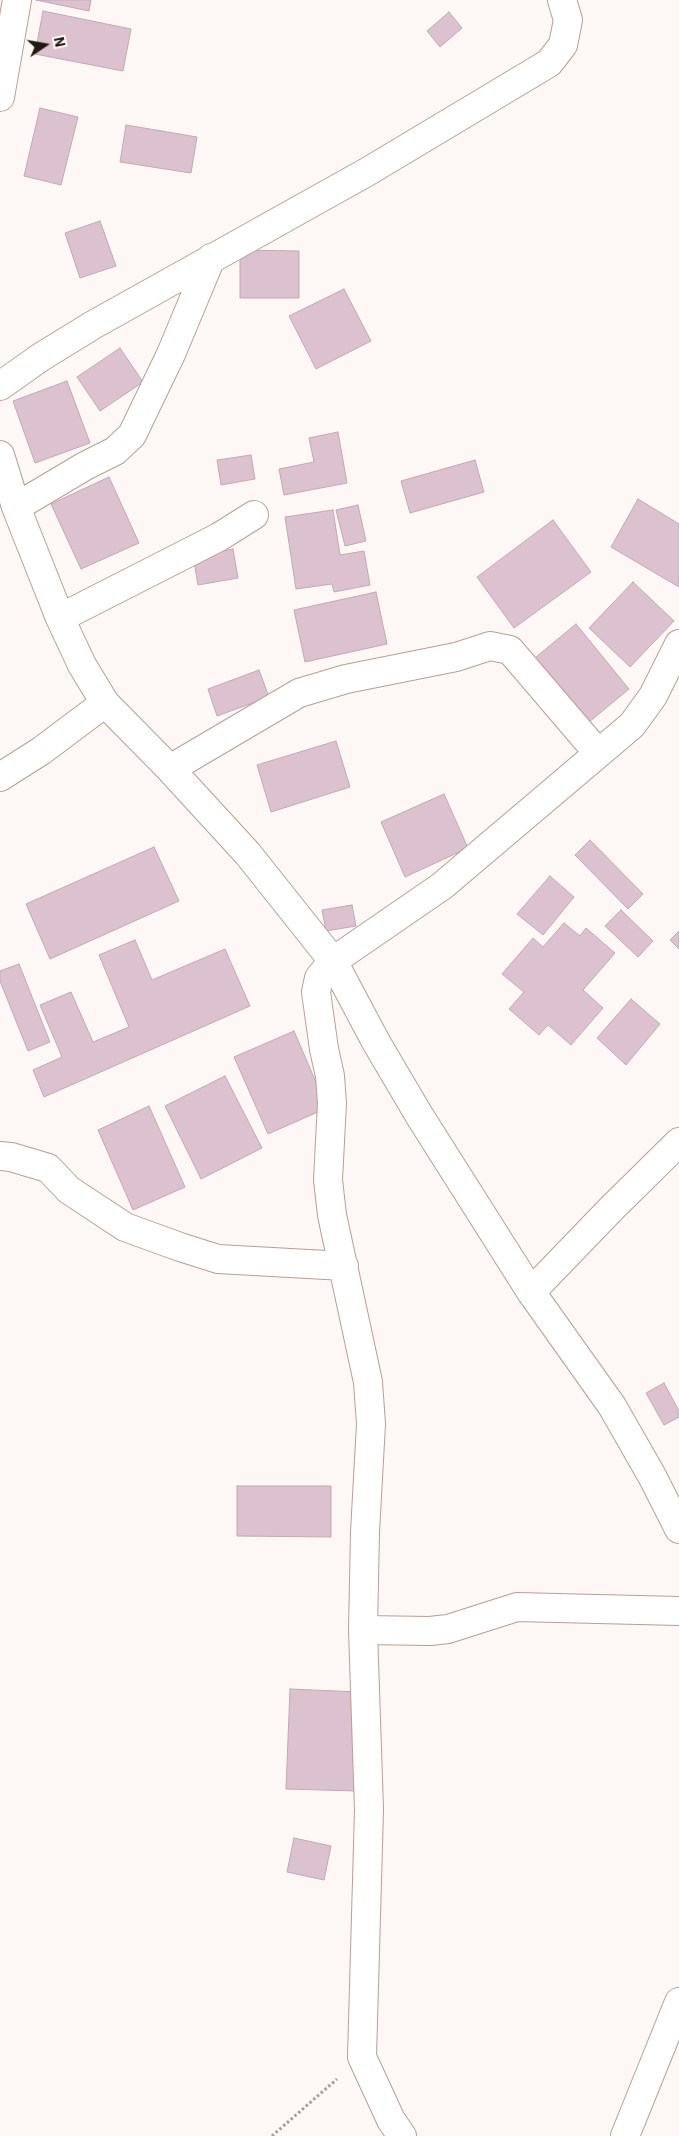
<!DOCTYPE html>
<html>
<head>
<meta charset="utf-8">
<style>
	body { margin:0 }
	#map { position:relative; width:679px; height:2136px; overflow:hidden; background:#fdf8f5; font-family:"IBM Plex Sans",sans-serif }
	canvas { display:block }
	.north { position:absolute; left:20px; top:20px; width:50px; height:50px; -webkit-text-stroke:4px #fdf8f5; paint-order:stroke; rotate:78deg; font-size:14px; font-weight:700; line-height:20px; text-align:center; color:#221914 }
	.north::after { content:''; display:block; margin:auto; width:18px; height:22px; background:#221914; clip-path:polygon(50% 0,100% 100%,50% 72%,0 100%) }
</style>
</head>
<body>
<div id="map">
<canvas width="679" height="2136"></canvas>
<div class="north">N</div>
</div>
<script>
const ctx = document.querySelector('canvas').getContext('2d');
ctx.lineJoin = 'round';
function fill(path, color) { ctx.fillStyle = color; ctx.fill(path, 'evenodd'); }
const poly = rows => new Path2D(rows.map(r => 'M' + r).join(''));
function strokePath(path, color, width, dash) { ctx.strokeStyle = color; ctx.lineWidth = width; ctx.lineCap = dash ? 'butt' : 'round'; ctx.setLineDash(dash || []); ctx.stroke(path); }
const building = poly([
	[36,0,91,0,89,11,36,0],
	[43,11,131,29,123,71,35,54,43,11],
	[449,12,462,28,440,47,427,31,449,12],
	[40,108,78,117,61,185,24,176,40,108],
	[126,125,197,137,191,173,120,162,126,125],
	[100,221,116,266,80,278,65,233,100,221],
	[240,250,299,251,299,298,240,298,240,250],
	[344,289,371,341,316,369,289,316,344,289],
	[120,348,143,382,100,411,77,377,120,348],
	[67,381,90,443,35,463,13,401,67,381],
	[338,432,347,483,284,495,279,469,314,462,309,438,338,432],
	[251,455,255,479,221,485,217,460,251,455],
	[475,460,484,492,410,513,401,481,475,460],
	[109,477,139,543,81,569,51,504,109,477],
	[638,499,679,524,679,587,611,547,638,499],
	[358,505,366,541,345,546,336,510,358,505],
	[333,510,340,555,364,551,370,585,334,592,332,584,296,589,285,517,333,510],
	[553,520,591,572,514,628,477,577,553,520],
	[233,549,238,578,198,585,193,556,233,549],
	[633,582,674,621,630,667,589,628,633,582],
	[376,592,387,644,305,662,294,610,376,592],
	[576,624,629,689,583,727,530,662,576,624],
	[259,670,269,697,217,716,208,689,259,670],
	[336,741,350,787,271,812,257,765,336,741],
	[444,794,468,848,405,877,381,822,444,794],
	[590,840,643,894,628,909,575,855,590,840],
	[154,847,179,901,50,959,26,904,154,847],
	[550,876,574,897,543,935,517,914,550,876],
	[352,905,356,926,326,931,322,910,352,905],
	[621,910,653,941,638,957,605,926,621,910],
	[564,923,580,936,586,928,615,953,583,990,603,1008,571,1045,548,1025,539,1035,509,1009,524,992,502,974,533,938,543,947,564,923],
	[679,931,679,949,670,940,679,931],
	[135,940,152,980,225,949,250,1006,44,1097,33,1070,62,1057,40,1005,71,992,93,1042,129,1027,99,955,135,940],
	[19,964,50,1042,28,1051,0,981,0,971,19,964],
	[631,999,660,1024,626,1065,597,1038,631,999],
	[294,1031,327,1108,268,1134,234,1057,294,1031],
	[225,1076,262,1148,201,1179,165,1106,225,1076],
	[149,1106,185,1187,133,1210,98,1130,149,1106],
	[664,1383,679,1411,679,1417,664,1425,646,1393,664,1383],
	[237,1486,331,1486,331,1537,237,1536,237,1486],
	[290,1689,359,1692,356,1791,286,1789,290,1689],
	[294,1838,331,1846,324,1880,287,1872,294,1838]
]);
const path = poly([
	[272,2136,337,2079]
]);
const minor = poly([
	[0,97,17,0],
	[0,386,41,357,93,325,367,172,549,63,563,45,568,20,562,0],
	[0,455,16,507,60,618,82,665,105,703,170,769,248,854,333,961,376,1042,419,1115,531,1292,612,1406,652,1476,679,1529],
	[16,507,85,466,115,451,132,435,171,354,211,258],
	[60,618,219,537,254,515],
	[170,769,299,693,346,679,456,657,490,646,510,650,598,753],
	[0,777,41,751,105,703],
	[0,1156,11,1157,48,1168,69,1190,125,1227,180,1247,218,1259,344,1266],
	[531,1292,611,1209,679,1142],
	[363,1630,430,1631,448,1629,517,1607,679,1611],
	[402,2136,391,2120,362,2057,369,1810,363,1630,365,1532,371,1424,368,1382,332,1215,328,1180,332,1103,330,1076,324,1049,316,992,319,978,333,961,442,886,632,725,653,696,679,644],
	[625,2136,679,2002]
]);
fill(building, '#dcc2ce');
strokePath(building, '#c1a8b4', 1);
strokePath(minor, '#b79f93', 30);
strokePath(path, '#a49e9a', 3, [2.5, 2.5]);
strokePath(minor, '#fff', 28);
</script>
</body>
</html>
